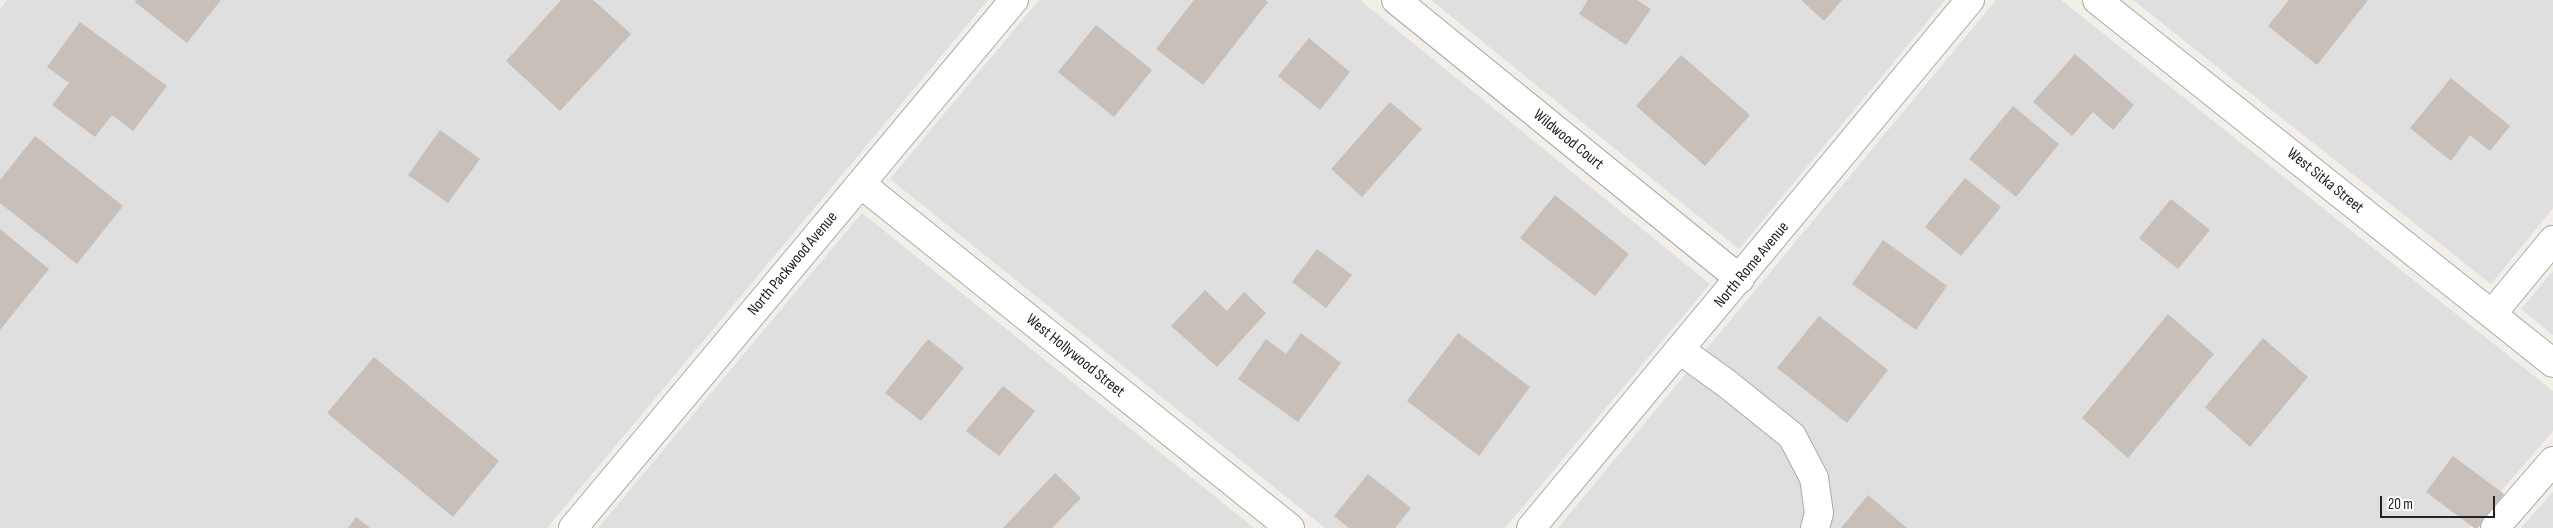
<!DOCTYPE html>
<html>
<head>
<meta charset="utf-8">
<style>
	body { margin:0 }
	#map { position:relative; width:2553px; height:528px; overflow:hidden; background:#f2efe9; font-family:"Sofia Sans Condensed",sans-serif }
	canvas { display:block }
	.scale { position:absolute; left:2380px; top:496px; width:115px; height:22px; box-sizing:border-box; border:2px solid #222; border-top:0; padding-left:6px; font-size:15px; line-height:18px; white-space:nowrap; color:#222; -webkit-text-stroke:4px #fff; paint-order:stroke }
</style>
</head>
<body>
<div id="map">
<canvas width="2553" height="528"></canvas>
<div class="scale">20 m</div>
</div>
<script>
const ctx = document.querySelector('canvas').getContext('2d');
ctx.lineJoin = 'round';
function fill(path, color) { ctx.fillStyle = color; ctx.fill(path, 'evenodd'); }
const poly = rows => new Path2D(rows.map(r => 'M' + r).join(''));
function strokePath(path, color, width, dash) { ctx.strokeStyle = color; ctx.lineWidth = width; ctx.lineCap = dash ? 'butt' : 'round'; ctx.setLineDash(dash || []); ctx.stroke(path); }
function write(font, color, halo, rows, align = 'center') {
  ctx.font = font + ' "Sofia Sans Condensed",sans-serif'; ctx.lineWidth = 5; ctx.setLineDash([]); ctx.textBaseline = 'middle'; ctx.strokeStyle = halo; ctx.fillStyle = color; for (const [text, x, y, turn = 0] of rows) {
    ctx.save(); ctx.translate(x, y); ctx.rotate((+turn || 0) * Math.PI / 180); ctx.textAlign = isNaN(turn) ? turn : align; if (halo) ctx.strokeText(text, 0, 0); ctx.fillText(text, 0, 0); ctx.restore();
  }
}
const residential = poly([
	[7,0,988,0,547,528,0,528,0,9],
	[1039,0,1360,0,1710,284,1505,528,1325,528,890,179],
	[1431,0,1945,0,1739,249],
	[1996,0,2061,0,2553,391,2553,431,2469,528,1558,528],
	[2133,0,2553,0,2553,208,2491,284],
	[862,213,1254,528,598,528],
	[2553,271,2553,335,2521,309],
	[2553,492,2553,528,2521,528]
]);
const building = poly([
	[136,0,221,0,187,43,135,2],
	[561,0,593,0,631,34,560,111,506,61],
	[1194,0,1265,0,1268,2,1203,85,1156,49],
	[1588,0,1637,0,1651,9,1626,45,1579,14],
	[1801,0,1842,0,1824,21],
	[2289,0,2368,0,2317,65,2268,26],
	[80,22,167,86,133,131,112,115,95,137,52,105,69,83,47,67],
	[1096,25,1152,70,1114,117,1058,72],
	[1309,38,1350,72,1320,110,1278,76],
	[2075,54,2134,105,2113,130,2093,112,2072,136,2033,102],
	[1681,55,1750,115,1705,166,1636,106],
	[2451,78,2510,126,2490,151,2470,135,2451,161,2410,128],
	[1390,102,1422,129,1362,197,1331,169],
	[2013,106,2059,144,2016,197,1969,159],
	[440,130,480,159,448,203,408,175],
	[35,136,123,206,77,264,0,203,0,180],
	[1965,178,2001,207,1961,256,1925,227],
	[1555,195,1629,254,1595,296,1520,238],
	[2171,199,2210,230,2178,269,2139,238],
	[0,229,49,269,0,330],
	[1883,240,1947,286,1916,330,1852,284],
	[1317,249,1352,275,1326,308,1292,282],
	[1205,290,1227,311,1244,292,1266,313,1217,367,1171,326],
	[2168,314,2214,354,2128,458,2082,418],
	[1819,316,1888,370,1847,423,1777,368],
	[1301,333,1341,363,1298,422,1238,379,1266,339,1286,354],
	[1458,333,1530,387,1479,456,1407,401],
	[2263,338,2308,377,2250,447,2205,407],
	[928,339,964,368,921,421,885,393],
	[374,357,499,461,453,517,327,413],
	[1003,386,1035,411,999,456,966,431],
	[2453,456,2504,494,2478,528,2474,528,2426,492],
	[1055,473,1081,498,1052,528,1003,528],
	[1368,474,1411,508,1395,528,1349,528,1334,516],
	[1868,495,1907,528,1841,528],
	[356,517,370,528,348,528]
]);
const minor = poly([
	[1396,0,1740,279],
	[2097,0,2553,363],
	[861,184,1290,528],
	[2492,314,2553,240],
	[1680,350,1726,383,1792,436,1814,478,1819,513,1815,528],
	[573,528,1014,0],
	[1531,528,1970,0],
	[2495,528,2553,461]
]);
const streetNames = [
	["Wildwood Court",1568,140,39],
	["West Sitka Street",2325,181,39],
	["North Packwood Avenue",793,264,-50],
	["North Rome Avenue",1752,265,-50],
	["West Hollywood Street",1075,356,39]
];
fill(residential, '#e0dfdf');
fill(building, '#c7bfb8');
strokePath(minor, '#a9a9a9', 30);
strokePath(minor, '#fff', 28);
write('16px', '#222', '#fff', streetNames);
</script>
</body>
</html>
